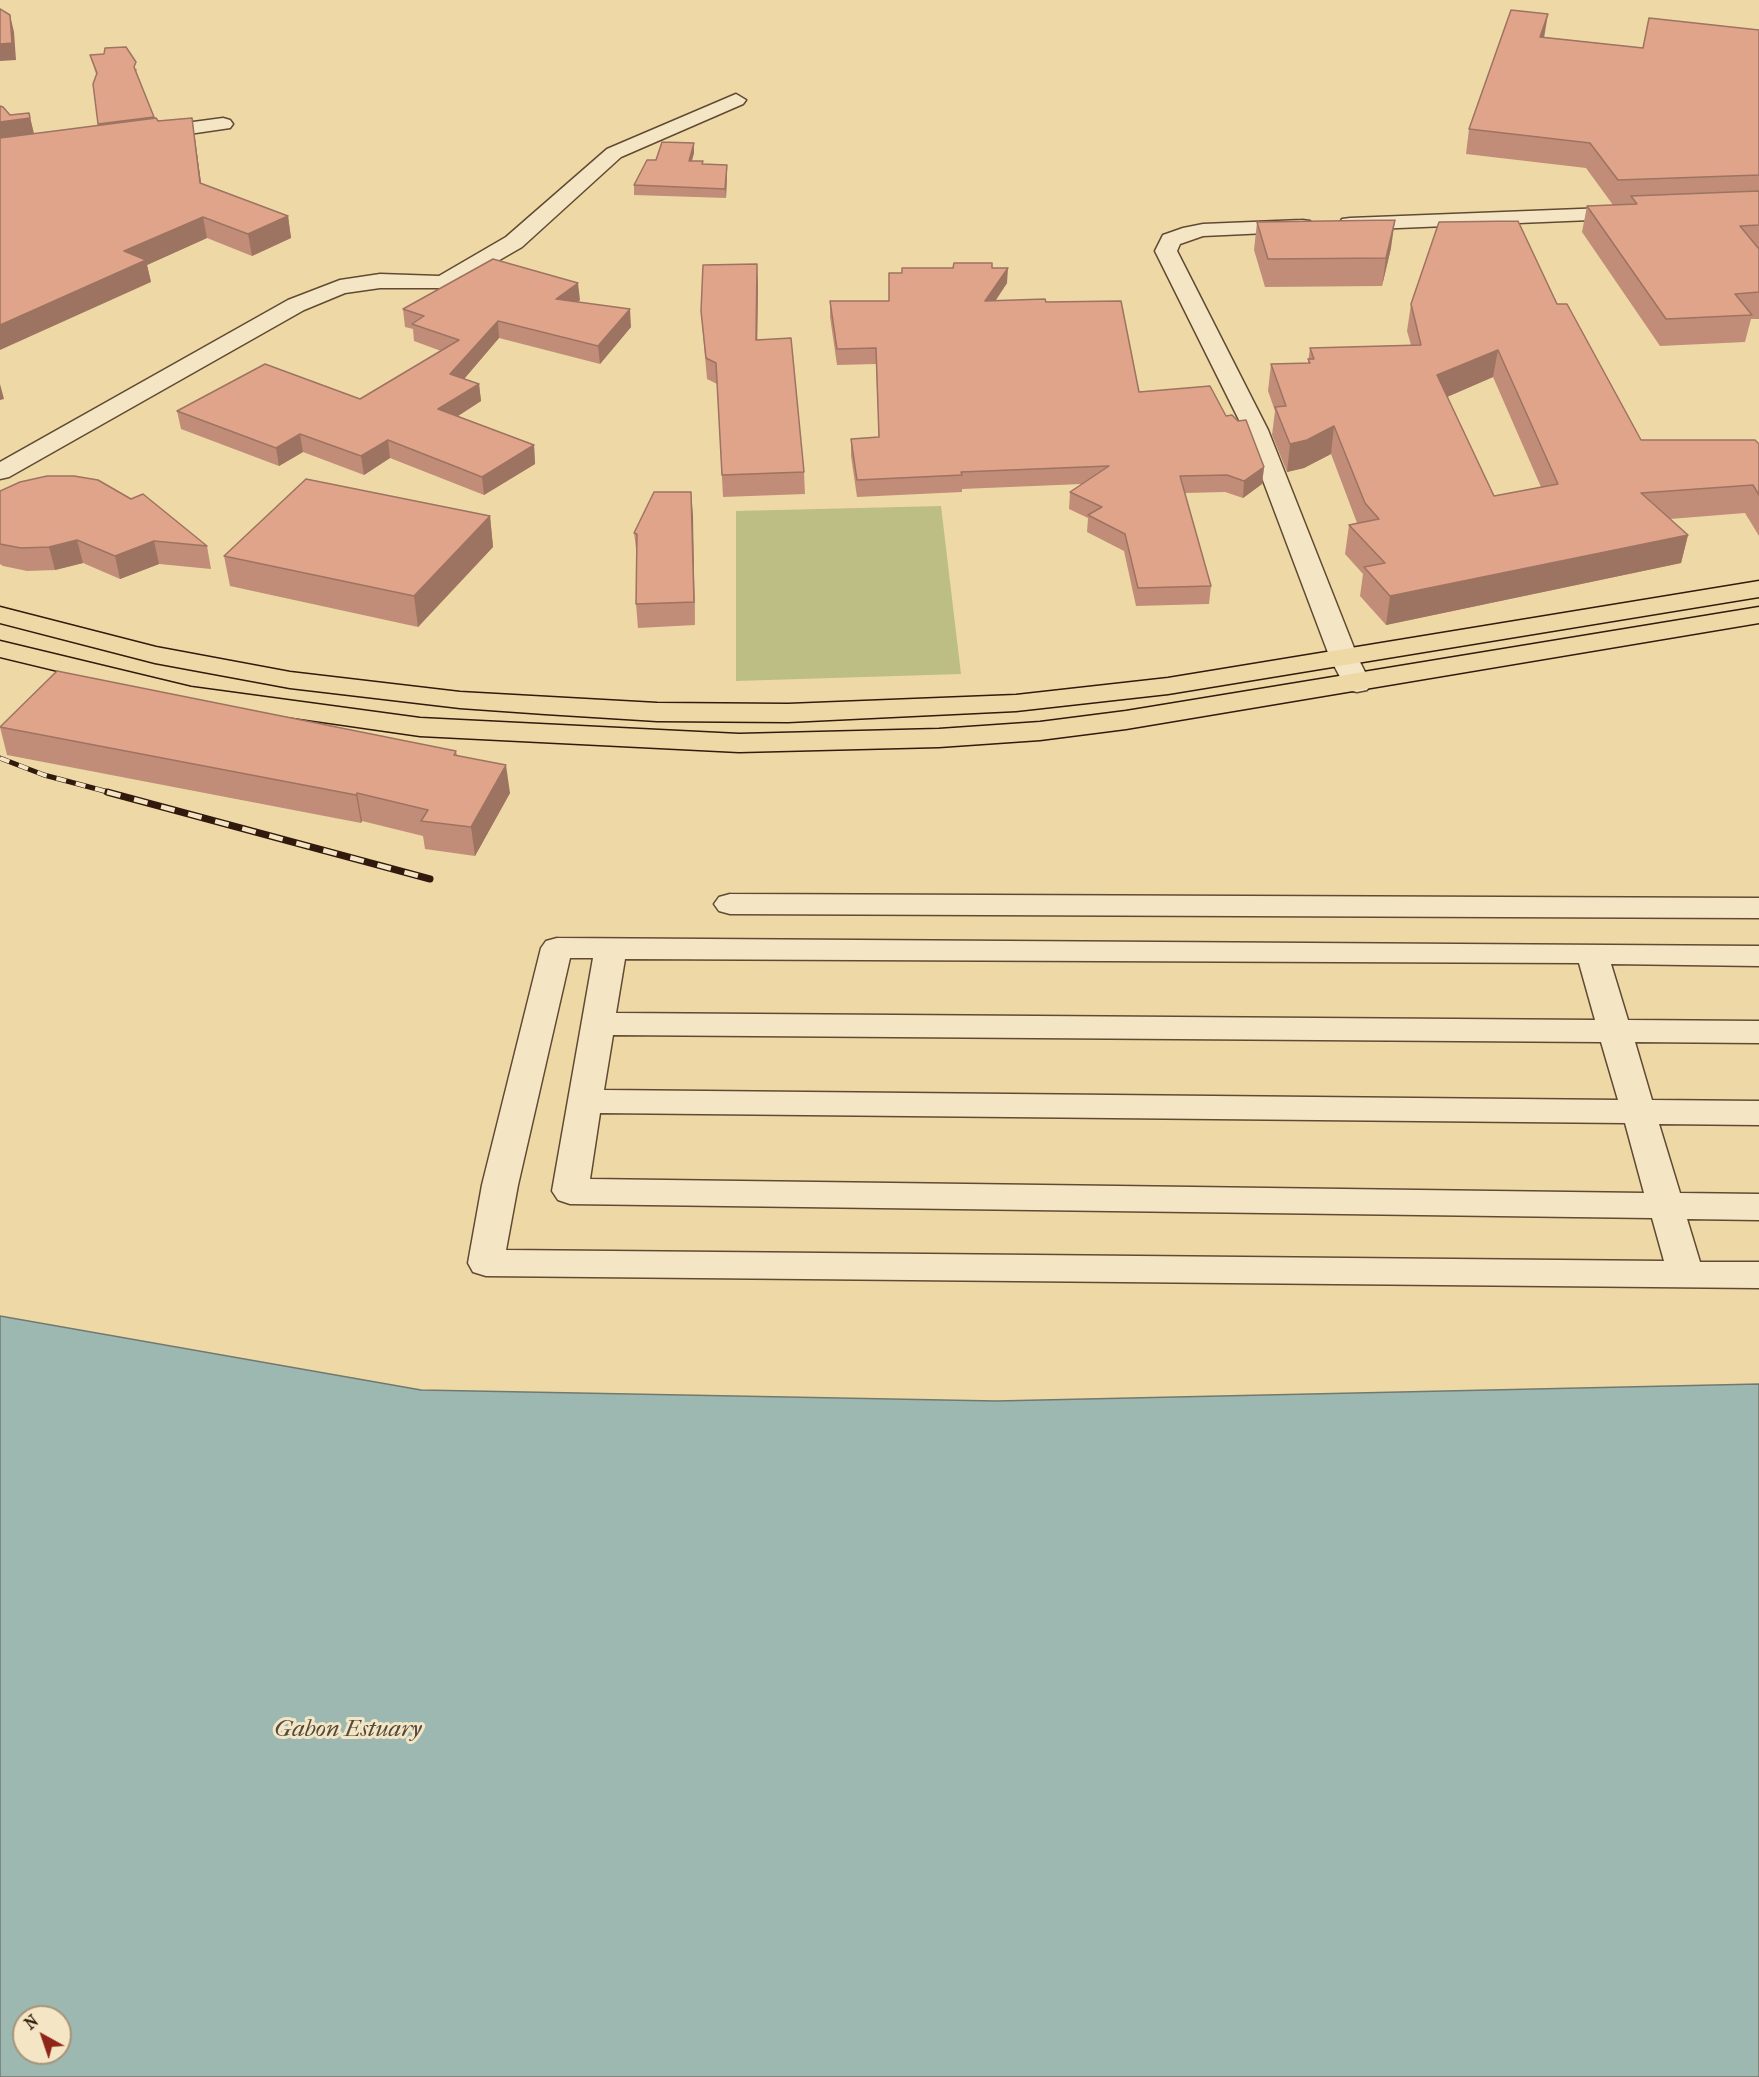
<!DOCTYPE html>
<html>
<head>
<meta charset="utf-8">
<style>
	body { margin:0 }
	#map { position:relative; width:1759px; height:2077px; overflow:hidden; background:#eed9a6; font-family:"IM FELL French Canon",serif }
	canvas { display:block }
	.north { position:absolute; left:12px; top:2005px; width:60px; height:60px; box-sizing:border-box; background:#f4e6c5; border:2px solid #a6947b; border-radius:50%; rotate:320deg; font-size:16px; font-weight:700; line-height:24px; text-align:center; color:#311a0d }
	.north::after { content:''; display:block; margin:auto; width:21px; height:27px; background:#8f2418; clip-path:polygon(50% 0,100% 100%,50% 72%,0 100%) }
</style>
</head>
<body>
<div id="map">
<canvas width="1759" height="2077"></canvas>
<div class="north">N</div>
</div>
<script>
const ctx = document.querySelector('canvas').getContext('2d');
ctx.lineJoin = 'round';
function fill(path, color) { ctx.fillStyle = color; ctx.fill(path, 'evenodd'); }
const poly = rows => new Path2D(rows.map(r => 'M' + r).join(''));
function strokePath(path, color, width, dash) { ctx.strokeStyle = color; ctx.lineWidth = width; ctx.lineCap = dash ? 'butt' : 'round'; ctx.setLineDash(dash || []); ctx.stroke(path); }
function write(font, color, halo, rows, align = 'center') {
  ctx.font = font + ' "IM FELL French Canon",serif'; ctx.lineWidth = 6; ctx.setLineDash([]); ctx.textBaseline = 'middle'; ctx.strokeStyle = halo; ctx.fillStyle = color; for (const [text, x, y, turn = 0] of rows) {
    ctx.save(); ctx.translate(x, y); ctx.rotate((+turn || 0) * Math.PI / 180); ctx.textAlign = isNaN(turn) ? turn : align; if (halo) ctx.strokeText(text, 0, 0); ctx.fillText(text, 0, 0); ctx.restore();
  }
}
const green = poly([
	[941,506,961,674,736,681,736,511]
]);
const water = poly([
	[0,1316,421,1390,996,1401,1759,1384,1759,2077,0,2077,0,1316],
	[24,2017,60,2017,60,2053,24,2053,24,2017]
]);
const minor = poly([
	[736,94,746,100,743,104,621,157,522,247,451,288,380,288,345,293,304,310,9,477,0,479,0,462,288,300,340,280,380,274,439,276,506,237,607,149,736,94],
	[223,118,230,120,233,124,230,128,148,140,141,138,138,134,141,130,148,128,223,118],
	[1631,207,1639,208,1642,213,1639,218,1350,230,1342,229,1339,224,1342,219,1350,218,1631,207],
	[1302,220,1310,221,1313,226,1310,231,1203,236,1180,244,1177,251,1268,430,1358,658,1371,684,1367,690,1357,692,1347,690,1330,658,1244,430,1155,251,1163,235,1183,228,1203,224,1302,220],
	[730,894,1759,898,1759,918,730,914,719,911,714,904,719,897,730,894],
	[557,938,1759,946,1759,966,1611,964,1628,1020,1759,1021,1759,1043,1635,1042,1652,1100,1759,1101,1759,1125,1659,1124,1680,1193,1759,1194,1759,1220,1687,1219,1700,1262,1759,1262,1759,1288,486,1276,473,1272,468,1263,482,1185,541,948,546,941,557,938],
	[570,958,593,958,552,1191,558,1200,570,1204,1652,1218,1664,1261,506,1250,518,1185,570,958],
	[625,959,1579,963,1595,1020,616,1013,625,959],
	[613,1035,1601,1042,1618,1100,604,1090,613,1035],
	[600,1113,1625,1123,1644,1193,590,1179,600,1113]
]);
const highway = poly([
	[1759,581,1759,597,1168,694,1016,711,788,722,657,721,545,714,460,708,290,688,155,663,0,623,0,607,156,647,290,672,460,692,657,703,788,704,1016,695,1168,678,1759,581],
	[1759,607,1759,623,1126,729,1040,740,939,747,739,752,420,736,191,703,0,657,0,641,191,687,420,718,739,734,939,729,1040,722,1126,711,1759,607]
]);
const railFar1 = poly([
	[0,758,44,775,112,793]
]);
const rail = poly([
	[107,792,430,879]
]);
const wall = poly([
	[1759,30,1759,319,1751,319,1745,342,1660,346,1582,232,1587,206,1613,205,1586,168,1466,154,1469,129,1544,37,1643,48],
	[90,55,137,69,136,72,154,119,158,121,192,118,195,139,201,183,288,216,291,238,252,256,207,238,147,265,151,282,10,115,29,113,34,134,98,126,96,74],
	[694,143,694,153,692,161,703,164,727,175,726,198,634,195,634,185,656,160],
	[1257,222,1391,248,1382,286,1265,287,1254,250],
	[953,268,992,268,1007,283,995,301,1046,302,1139,392,1226,416,1264,467,1262,484,1243,498,1225,492,1185,493,1211,586,1209,604,1136,606,1124,551,1087,532,1088,518,1069,509,1070,492,1082,484,962,489,962,492,857,497,851,456,851,439,879,438,876,364,837,365,830,317,830,301,889,301,902,273],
	[758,284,757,340,804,472,805,494,723,497,717,384,707,379,701,311],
	[580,300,578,302,631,327,600,364,499,338,464,379,479,384,481,401,458,416,534,445,535,464,484,495,390,458,364,475,303,452,279,466,181,429,177,411,360,399,441,351,414,341,413,329,405,327,403,309],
	[1411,304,1557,304,1641,440,1759,444,1759,536,1745,513,1670,519,1688,535,1681,563,1386,625,1360,596,1363,574,1345,554,1349,525,1357,523,1331,454,1304,468,1287,472,1272,435,1275,411,1268,391,1271,364,1308,363,1310,348,1411,345,1407,331],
	[1493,377,1541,487,1494,496,1447,397],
	[0,491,207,546,211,569,159,564,120,579,83,563,55,570,27,571,3,566,0,564],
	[691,492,695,625,638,628,636,604,637,556,634,533],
	[490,516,493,547,418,627,230,586,224,556],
	[0,727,456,751,457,755,510,793,475,856,425,849,423,836,362,821,361,823,7,755]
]);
const shadedWall = poly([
	[1548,14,1544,38,1540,37],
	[10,15,14,32,16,60,0,61,0,44],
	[29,113,34,134,0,144,0,122],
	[154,117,155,124,99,131,98,124],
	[192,118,195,139,204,204,200,183],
	[694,143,694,153,689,170,689,161],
	[727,165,727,175,726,198,725,189],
	[288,216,291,238,252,256,248,234],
	[203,217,207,238,147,265,151,282,0,350,0,325,124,251],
	[1395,220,1391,248,1382,286,1386,258],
	[757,264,758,284,757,361,756,340],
	[1008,268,1007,283,985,317,985,301],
	[578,283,580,300,558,316,556,299],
	[630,309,631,327,600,364,598,346],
	[498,321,499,338,453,392,450,374],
	[1498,350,1493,377,1433,403,1437,375],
	[0,384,4,399,0,400],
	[479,384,481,401,441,427,438,409],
	[1334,426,1331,454,1304,468,1287,472,1290,444],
	[300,434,303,452,279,466,276,448],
	[388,440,390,458,364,475,361,456],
	[534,445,535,464,484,495,482,477],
	[1264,467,1262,484,1243,498,1244,481],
	[691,492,693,515,695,625,694,602],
	[490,516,493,547,418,627,414,596],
	[1688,535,1681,563,1386,625,1390,596],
	[77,540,83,563,55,570,49,547],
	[154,541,159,564,120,579,115,556],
	[506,765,510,793,475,856,471,827],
	[357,793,362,821,361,823,356,795]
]);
const building = poly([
	[0,9,10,15,12,43,0,44,0,9],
	[1511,10,1548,14,1540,37,1643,48,1649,18,1759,30,1759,175,1618,180,1590,143,1469,129,1511,10],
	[126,47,136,62,134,67,154,117,98,124,93,84,97,73,90,55,104,54,105,48,126,47],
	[0,106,3,107,10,115,29,113,30,118,0,122,0,106],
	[156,118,158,121,192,118,200,183,288,216,248,234,203,217,124,251,146,260,0,325,0,138,156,118],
	[662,142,694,143,689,161,703,161,702,164,727,165,725,189,634,185,647,160,656,160,662,142],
	[1759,191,1759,225,1740,226,1759,249,1759,292,1735,294,1752,315,1666,319,1587,206,1637,204,1631,196,1759,191],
	[1395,220,1386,258,1268,259,1257,222,1395,220],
	[1518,221,1557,304,1567,304,1641,440,1755,440,1759,444,1759,495,1753,485,1641,493,1688,535,1390,596,1364,567,1385,563,1349,525,1379,519,1365,503,1334,426,1307,440,1290,444,1275,407,1286,406,1271,364,1310,363,1308,359,1314,359,1310,348,1421,345,1411,304,1439,222,1518,221],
	[1498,350,1558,484,1494,496,1437,375,1498,350],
	[493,259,578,283,556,299,630,309,598,346,498,321,450,374,479,384,438,409,534,445,482,477,388,440,361,456,300,434,276,448,177,411,265,364,360,399,459,340,412,324,424,316,403,309,493,259],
	[954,263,992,263,992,268,1008,268,985,301,1045,299,1046,302,1121,301,1139,392,1210,386,1226,416,1232,415,1238,421,1246,420,1264,467,1244,481,1227,475,1180,476,1211,586,1138,588,1125,534,1088,515,1102,507,1070,492,1109,466,961,472,962,475,857,480,851,439,879,437,876,348,837,349,830,301,889,301,889,273,902,273,902,268,953,268,954,263],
	[757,264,756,340,791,338,804,472,722,475,716,363,706,358,701,311,703,265,757,264],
	[47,476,74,476,98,480,131,499,143,494,207,546,154,541,115,556,77,540,49,547,21,548,0,544,0,491,20,482,47,476],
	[306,479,490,516,414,596,224,556,306,479],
	[654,492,691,492,694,602,636,604,637,534,634,533,654,492],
	[57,671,456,751,454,755,506,765,471,827,421,821,428,810,357,793,356,795,0,727,57,671]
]);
const nearWaternames = [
	["Gabon Estuary",348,1730]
];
fill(green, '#bdbe83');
fill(water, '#9cb8b1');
strokePath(water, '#71796f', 1.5);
strokePath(minor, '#604a33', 3);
strokePath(highway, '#311a0d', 3);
fill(minor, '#f4e6c5');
fill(highway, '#eed9a6');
strokePath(railFar1, '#311a0d', 5);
strokePath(rail, '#311a0d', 7);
strokePath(railFar1, '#f4e6c5', 4, [10]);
strokePath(rail, '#f4e6c5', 4.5, [14]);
fill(wall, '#c18d78');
fill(shadedWall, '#9d7361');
fill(building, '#e0a48b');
strokePath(building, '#9d7361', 1.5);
write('italic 24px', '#51493e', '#f4e6c5', nearWaternames);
</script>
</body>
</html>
